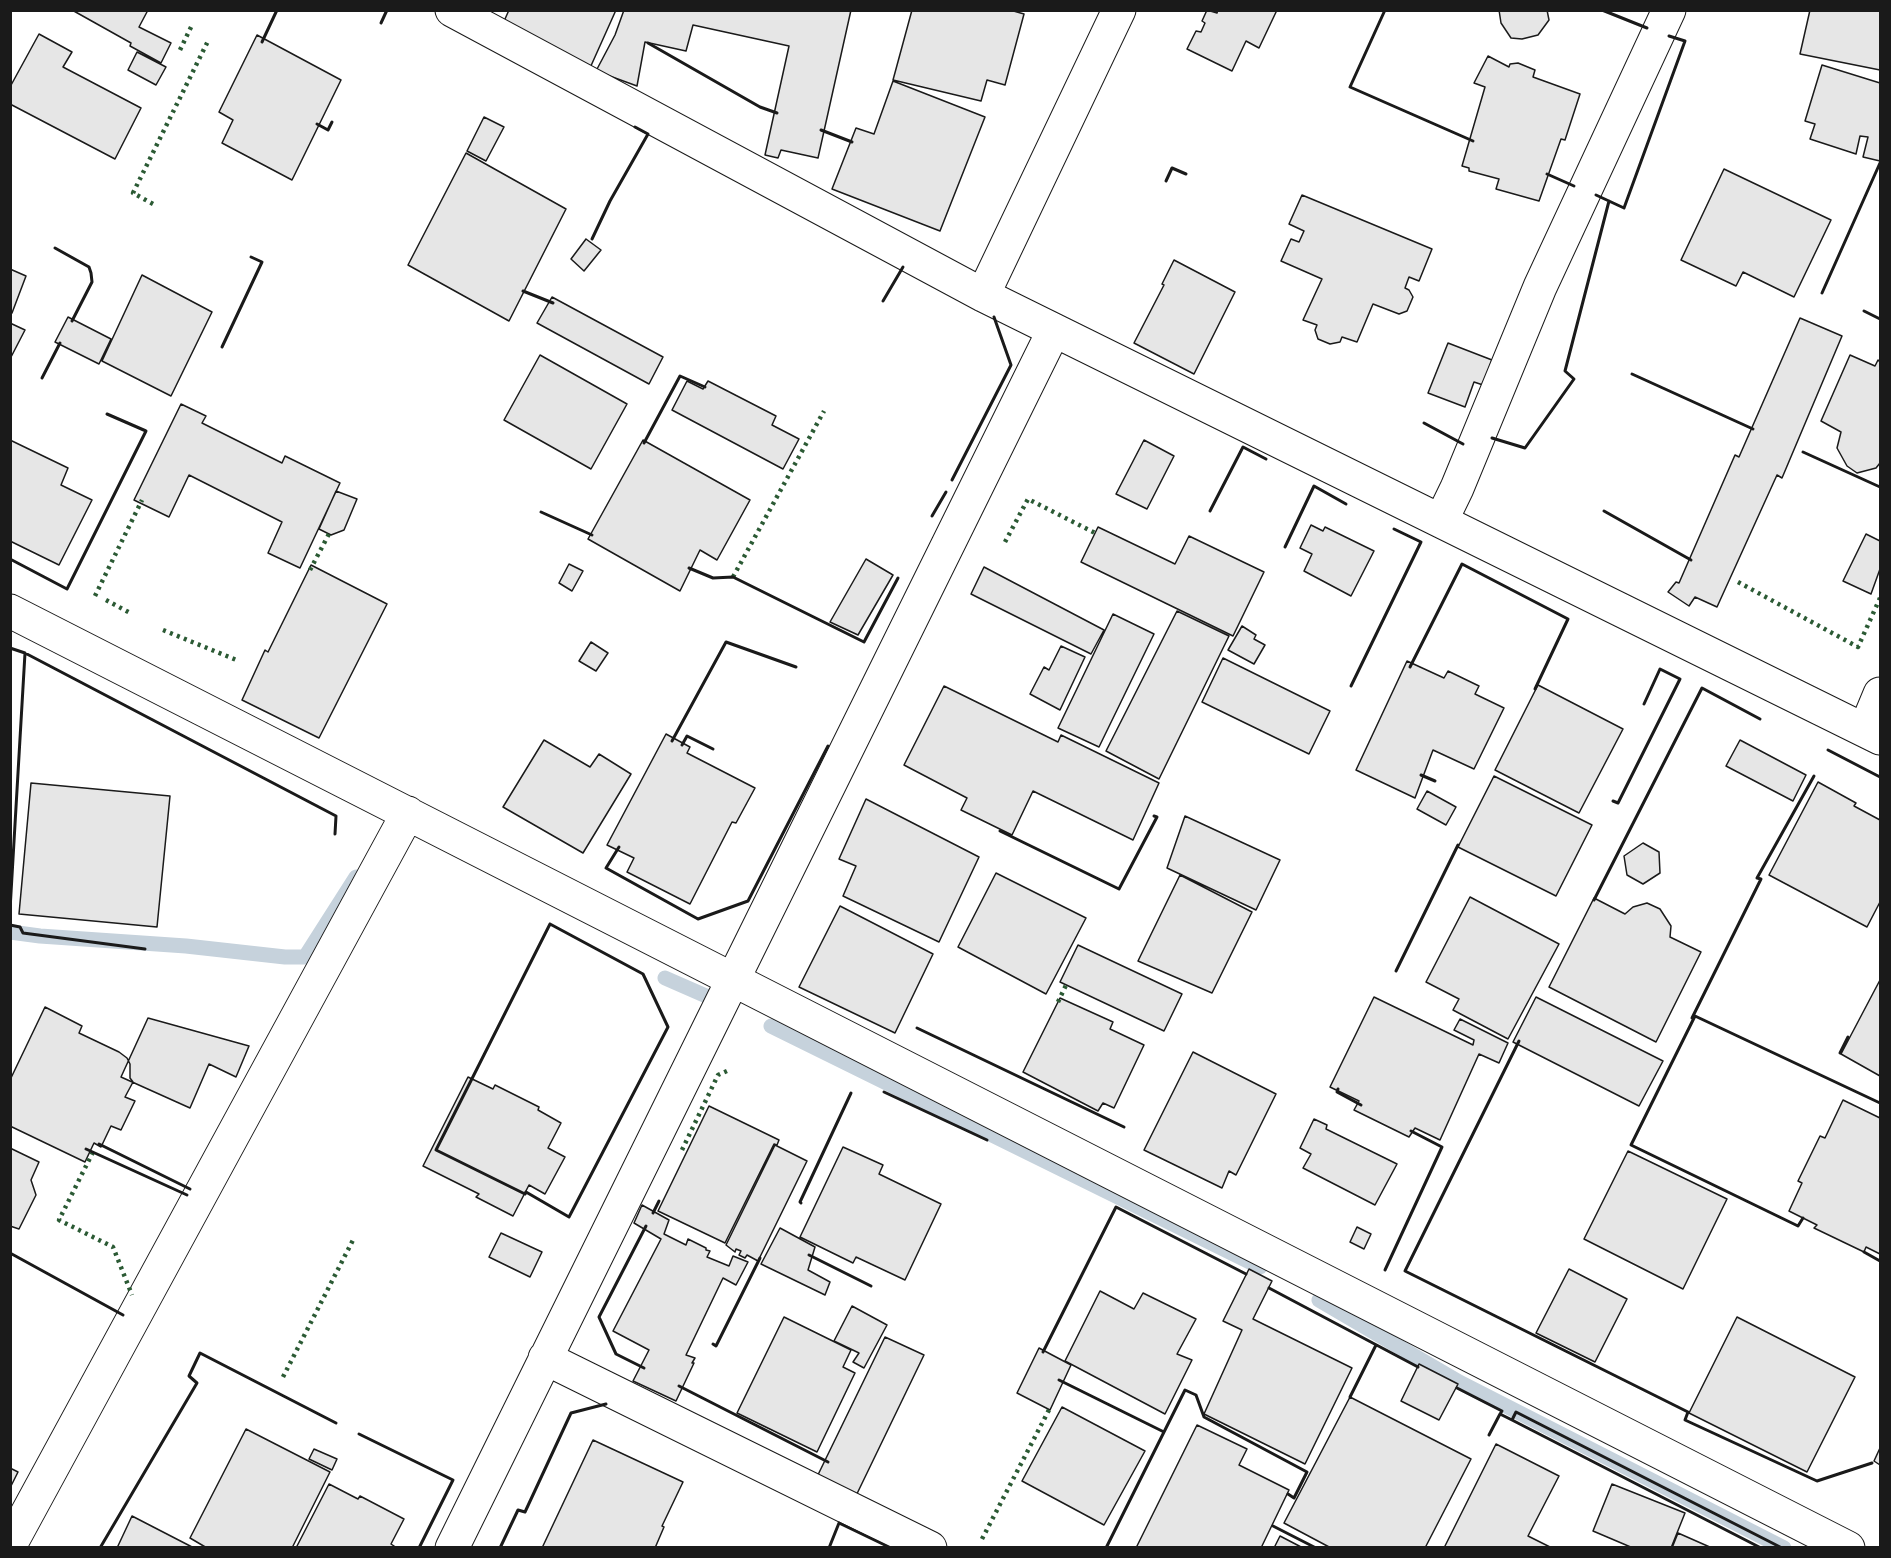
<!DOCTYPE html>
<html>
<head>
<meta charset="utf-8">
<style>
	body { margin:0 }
	#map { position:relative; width:1891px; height:1558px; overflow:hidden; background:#fff; font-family:Karla,sans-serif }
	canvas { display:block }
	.frame { position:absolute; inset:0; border:12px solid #1a1a1a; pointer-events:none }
</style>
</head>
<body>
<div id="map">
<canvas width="1891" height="1558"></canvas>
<div class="frame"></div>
</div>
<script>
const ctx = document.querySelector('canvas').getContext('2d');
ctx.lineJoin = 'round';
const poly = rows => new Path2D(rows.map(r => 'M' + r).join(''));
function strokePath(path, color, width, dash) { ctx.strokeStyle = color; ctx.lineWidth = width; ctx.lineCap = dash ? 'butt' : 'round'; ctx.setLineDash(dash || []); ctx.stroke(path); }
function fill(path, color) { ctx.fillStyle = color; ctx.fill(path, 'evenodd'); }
const stream = poly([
	[10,932,40,936,186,946,285,957,305,957,356,877],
	[665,978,713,999],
	[771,1026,1260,1267],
	[1319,1300,1459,1382,1784,1548]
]);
const building = poly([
	[72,10,148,10,139,27,171,43,161,63,130,46,131,43,72,10],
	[509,10,616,10,590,68,501,28,509,10],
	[624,10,851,10,818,158,781,150,778,158,765,155,789,46,693,25,686,51,645,42,637,86,596,71,615,35,624,10],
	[912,10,1010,10,1024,14,1005,85,987,80,981,101,893,80,912,10],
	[1207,10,1217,13,1218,10,1277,10,1259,48,1246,41,1232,71,1187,49,1196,31,1201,32,1205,23,1202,21,1207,10],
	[1499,10,1547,10,1549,20,1538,35,1522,39,1511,38,1501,23,1499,10],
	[1810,10,1880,10,1880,70,1800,54,1810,10],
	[39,34,72,52,63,67,141,108,115,159,10,104,10,87,39,34],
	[257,35,341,80,292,180,222,143,233,120,219,112,257,35],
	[137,52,166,67,156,85,128,70,137,52],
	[1488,56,1509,67,1510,64,1518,63,1535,70,1533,77,1580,94,1565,140,1561,139,1539,201,1496,189,1499,179,1469,171,1469,168,1462,166,1485,87,1474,83,1488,56],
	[1822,65,1880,83,1880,161,1863,157,1868,137,1860,136,1856,154,1810,139,1815,124,1805,121,1822,65],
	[893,81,985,117,940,231,832,189,856,128,874,134,893,81],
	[484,117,504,127,486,161,467,151,484,117],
	[466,153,566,209,509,321,408,265,466,153],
	[1724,169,1831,220,1794,297,1743,272,1736,286,1681,260,1724,169],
	[1302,195,1432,249,1419,281,1409,277,1405,288,1409,290,1413,297,1407,311,1399,314,1373,304,1357,342,1342,337,1340,342,1330,344,1318,339,1315,330,1317,325,1303,320,1322,279,1281,261,1291,239,1299,242,1304,231,1289,224,1302,195],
	[586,239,601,250,584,271,571,259,586,239],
	[1174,260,1235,292,1194,374,1134,343,1164,285,1162,284,1174,260],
	[10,269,26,276,12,313,10,312,10,269],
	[142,275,212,312,171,396,102,361,142,275],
	[552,297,663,357,649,384,537,323,552,297],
	[68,317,111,339,99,364,55,342,68,317],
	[1800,318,1842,336,1782,478,1777,475,1717,607,1695,597,1689,606,1668,592,1676,582,1679,583,1735,455,1739,457,1800,318],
	[10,323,25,330,10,359,10,323],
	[1448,343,1492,360,1483,385,1474,382,1465,407,1428,393,1448,343],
	[540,355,627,404,591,469,504,420,540,355],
	[1850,355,1875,366,1878,360,1880,362,1880,463,1876,468,1857,473,1847,466,1837,448,1841,432,1821,421,1850,355],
	[687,381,703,389,708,381,776,416,772,425,799,439,783,469,672,410,687,381],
	[181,404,206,416,202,423,282,463,285,456,340,483,300,568,268,553,282,522,189,475,169,517,134,500,181,404],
	[10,440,68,468,61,485,92,500,59,565,10,541,10,440],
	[643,440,750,500,717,560,700,550,680,591,588,539,643,440],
	[1144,440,1174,456,1147,509,1116,494,1144,440],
	[336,491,357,499,344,530,331,535,319,529,336,491],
	[1311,525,1323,531,1325,527,1374,551,1351,596,1304,571,1312,554,1300,548,1311,525],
	[1098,527,1175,564,1189,536,1264,572,1233,636,1081,562,1098,527],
	[1866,534,1880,541,1880,569,1871,594,1843,581,1866,534],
	[866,559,893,575,858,635,830,622,866,559],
	[569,564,583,571,572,591,559,583,569,564],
	[311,565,387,604,319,738,242,700,265,650,268,652,311,565],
	[984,567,1104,630,1091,654,971,594,984,567],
	[1177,611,1229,636,1159,779,1106,751,1177,611],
	[1113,614,1154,634,1099,747,1058,728,1113,614],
	[1242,626,1256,635,1254,639,1265,645,1254,664,1228,650,1242,626],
	[591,642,608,653,596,671,579,661,591,642],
	[1061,646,1085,657,1060,710,1030,694,1044,667,1049,670,1061,646],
	[1223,658,1330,711,1309,754,1202,702,1223,658],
	[1407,661,1444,678,1448,671,1479,686,1475,694,1504,708,1474,769,1433,750,1415,798,1356,770,1407,661],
	[1538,685,1623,729,1579,813,1495,770,1538,685],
	[944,686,1058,742,1061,735,1159,783,1133,840,1033,791,1012,835,961,810,967,798,904,765,944,686],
	[666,734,690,747,687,753,755,788,736,823,732,822,690,904,627,872,634,858,607,845,666,734],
	[544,740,590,767,599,754,631,774,583,853,503,807,544,740],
	[1740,740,1806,775,1793,801,1726,766,1740,740],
	[1494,776,1592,825,1556,896,1458,847,1494,776],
	[1818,782,1856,803,1854,806,1880,820,1880,902,1867,927,1769,875,1818,782],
	[31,783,170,796,157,927,19,914,31,783],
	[1427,791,1456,807,1446,825,1417,809,1427,791],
	[866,799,979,857,939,942,843,896,856,866,839,859,866,799],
	[1185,816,1280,860,1256,910,1167,868,1185,816],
	[1643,843,1659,852,1660,873,1643,884,1627,875,1624,856,1643,843],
	[996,873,1086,918,1046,994,958,947,996,873],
	[1180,875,1252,912,1212,993,1138,961,1180,875],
	[1470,897,1559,944,1508,1039,1453,1010,1459,999,1426,982,1470,897],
	[1594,898,1625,914,1633,907,1647,903,1660,909,1671,926,1670,937,1701,952,1656,1042,1549,987,1594,898],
	[840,906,933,954,895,1033,799,987,840,906],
	[1078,945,1182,994,1164,1031,1060,982,1078,945],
	[1880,980,1880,1076,1841,1054,1880,980],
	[1374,997,1473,1045,1474,1040,1454,1030,1460,1019,1508,1043,1499,1063,1479,1054,1440,1140,1415,1128,1409,1137,1354,1110,1359,1101,1330,1087,1374,997],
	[1536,997,1663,1061,1639,1106,1513,1042,1536,997],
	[1060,998,1113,1022,1110,1029,1144,1045,1114,1108,1103,1103,1098,1111,1023,1072,1060,998],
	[45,1007,82,1026,79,1033,119,1052,127,1058,130,1064,130,1078,133,1082,125,1097,135,1101,121,1130,111,1126,101,1147,94,1143,85,1162,10,1126,10,1080,45,1007],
	[148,1018,249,1046,236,1077,209,1064,190,1108,121,1077,148,1018],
	[1193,1052,1276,1094,1236,1175,1229,1171,1222,1188,1144,1150,1193,1052],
	[468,1077,493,1089,495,1085,539,1107,538,1110,561,1123,548,1148,565,1157,545,1194,529,1185,513,1216,476,1197,479,1194,423,1166,468,1077],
	[1843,1100,1880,1118,1880,1254,1866,1247,1864,1252,1814,1228,1817,1225,1789,1211,1802,1183,1798,1181,1820,1136,1825,1138,1843,1100],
	[709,1106,779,1140,777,1145,774,1144,725,1243,658,1211,709,1106],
	[1314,1119,1327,1125,1326,1129,1397,1164,1375,1205,1303,1168,1311,1154,1300,1148,1314,1119],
	[775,1145,807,1161,758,1261,747,1255,745,1258,739,1255,741,1251,736,1249,735,1252,726,1245,775,1145],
	[843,1147,883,1165,879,1174,941,1204,905,1280,856,1257,853,1263,800,1237,843,1147],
	[10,1148,39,1162,31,1180,36,1195,19,1229,10,1226,10,1148],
	[1628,1151,1727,1199,1683,1289,1584,1239,1628,1151],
	[642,1205,669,1220,664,1234,686,1245,688,1239,706,1248,706,1250,710,1251,707,1257,729,1266,733,1256,748,1262,736,1285,723,1278,686,1355,695,1358,692,1363,694,1363,676,1401,633,1381,649,1350,613,1331,661,1239,634,1223,642,1205],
	[1357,1227,1371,1234,1364,1249,1350,1242,1357,1227],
	[780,1228,815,1247,808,1270,830,1282,825,1295,761,1264,780,1228],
	[501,1233,542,1252,530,1277,489,1257,501,1233],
	[1249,1269,1272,1281,1253,1319,1352,1368,1305,1464,1204,1414,1242,1330,1223,1321,1249,1269],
	[1569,1269,1627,1299,1595,1362,1536,1333,1569,1269],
	[1100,1291,1134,1309,1143,1293,1196,1319,1177,1354,1192,1360,1165,1414,1065,1361,1100,1291],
	[852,1306,887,1325,864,1368,853,1362,859,1353,834,1341,852,1306],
	[784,1317,851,1350,843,1367,855,1373,817,1452,737,1413,784,1317],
	[1737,1317,1855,1377,1807,1472,1689,1413,1737,1317],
	[885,1337,924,1355,853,1502,814,1483,885,1337],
	[1039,1348,1071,1365,1050,1410,1017,1393,1039,1348],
	[1419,1364,1458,1384,1439,1420,1401,1401,1419,1364],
	[1350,1397,1471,1459,1425,1548,1331,1548,1284,1523,1350,1397],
	[1062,1407,1145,1451,1104,1525,1022,1481,1062,1407],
	[1197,1425,1247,1449,1239,1465,1289,1490,1261,1548,1136,1548,1197,1425],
	[246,1429,330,1472,292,1548,207,1548,190,1538,246,1429],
	[593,1440,683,1482,662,1526,664,1527,655,1548,542,1548,593,1440],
	[1496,1444,1559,1476,1528,1536,1552,1548,1444,1548,1496,1444],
	[1880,1448,1880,1465,1874,1461,1880,1448],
	[314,1449,337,1459,332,1470,309,1459,314,1449],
	[10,1468,18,1472,10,1488,10,1468],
	[329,1484,358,1499,360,1496,404,1519,391,1544,397,1548,296,1548,329,1484],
	[1612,1484,1685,1513,1671,1548,1633,1548,1593,1531,1612,1484],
	[132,1516,194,1548,117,1548,132,1516],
	[1678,1533,1712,1548,1672,1548,1678,1533],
	[1280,1536,1303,1548,1274,1548,1280,1536]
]);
const street = poly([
	[452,10,983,295,1880,738],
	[983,295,1119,10],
	[1441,521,1457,488,1540,287,1669,10],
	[10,611,1848,1548],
	[1865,730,1880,694],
	[545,1358,930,1548],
	[10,1545,408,813],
	[452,1548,1054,330]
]);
const hedge = poly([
	[180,50,192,25],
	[153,204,133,193,208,41],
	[1005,542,1028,499,1097,534],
	[310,570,330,532],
	[733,577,824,411],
	[1738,582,1858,647,1880,598],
	[95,596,142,500],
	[106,600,132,614],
	[163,630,239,661],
	[1058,1002,1067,983],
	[682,1150,718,1075,729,1070],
	[93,1152,59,1220,113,1247,132,1295],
	[283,1377,353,1240],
	[982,1539,1051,1406]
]);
const wall = poly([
	[1385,10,1350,87,1473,141],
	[1602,10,1647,28],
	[381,23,387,10],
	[262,42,277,10],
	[648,43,760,107,777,113],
	[317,124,328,130,332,122],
	[821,130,852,142],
	[1547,174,1574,186],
	[1166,181,1172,168,1186,174],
	[1596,195,1624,208,1685,41,1669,36],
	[592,239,610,201,648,134,635,127],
	[55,248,89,267,91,273,92,282,72,321],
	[523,291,553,303],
	[1822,293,1880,163],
	[883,301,903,267],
	[1864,311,1880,319],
	[222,347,262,262,251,257],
	[1632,374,1753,429],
	[42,378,60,343],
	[1424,423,1463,444],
	[1492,438,1525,448,1574,379,1565,371,1609,201],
	[644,443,680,376,705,387],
	[1803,452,1880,487],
	[952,480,1011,365,994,317],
	[1210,511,1243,447,1266,459],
	[1604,511,1691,560],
	[541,512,592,535],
	[932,516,946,492],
	[1285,547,1314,486,1346,504],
	[10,559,67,589,146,431,107,414],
	[689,568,713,578,733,577,864,642,898,578],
	[10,648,25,653,336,816,335,834],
	[1410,667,1462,564,1568,619,1535,689],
	[1351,686,1421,542,1394,529],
	[672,741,726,642,796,667],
	[682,745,687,736,713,749],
	[1828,750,1880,777],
	[1421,775,1435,781],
	[1613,801,1618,803,1680,679,1660,669,1644,704],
	[1000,831,1119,889,1157,817,1154,816],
	[619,847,606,868,698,919,748,901,828,746],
	[1594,900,1702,688,1760,719],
	[10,910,25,653],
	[550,924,643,974,668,1027,569,1217,526,1192,525,1194,436,1150,550,924],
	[10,925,20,927,23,933,145,949],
	[1396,971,1458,845],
	[1692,1018,1761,879,1757,878,1814,776],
	[917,1028,1124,1127],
	[1519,1041,1405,1271,1688,1412,1685,1420,1817,1481,1872,1463],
	[1840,1053,1848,1037],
	[1338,1089,1337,1092,1361,1105],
	[884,1092,987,1140],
	[99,1144,190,1189],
	[86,1149,187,1195],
	[801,1203,800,1202,851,1093],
	[653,1213,659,1201],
	[1803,1218,1798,1226,1631,1145,1695,1016,1880,1103],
	[1864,1252,1880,1261],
	[10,1253,123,1315],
	[809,1255,871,1286],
	[1385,1270,1442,1147,1411,1131],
	[1269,1288,1418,1367],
	[713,1344,716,1346,760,1258],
	[1043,1352,1116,1207,1246,1274],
	[644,1368,616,1354,599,1317,646,1226],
	[1059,1380,1164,1432],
	[679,1386,828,1462],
	[1457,1388,1502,1411,1500,1414,1512,1420,1761,1548],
	[1350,1397,1376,1345],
	[1512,1420,1516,1412,1782,1548],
	[359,1434,453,1480,419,1548],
	[1489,1435,1500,1414],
	[1273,1526,1316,1548],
	[100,1548,197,1383,189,1376,200,1353,336,1423],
	[500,1548,518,1510,525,1512,571,1413,606,1404],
	[829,1548,839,1523,891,1548],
	[1106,1548,1185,1390,1196,1395,1204,1417,1307,1472,1294,1498,1288,1494]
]);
strokePath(stream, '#c6d2dc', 15);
fill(building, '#e6e6e6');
strokePath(building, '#1a1a1a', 1.5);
strokePath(street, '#1a1a1a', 35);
strokePath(street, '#fff', 33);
strokePath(hedge, '#2b5a34', 4.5, [3, 4.5]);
strokePath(wall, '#1a1a1a', 3);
</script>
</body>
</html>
